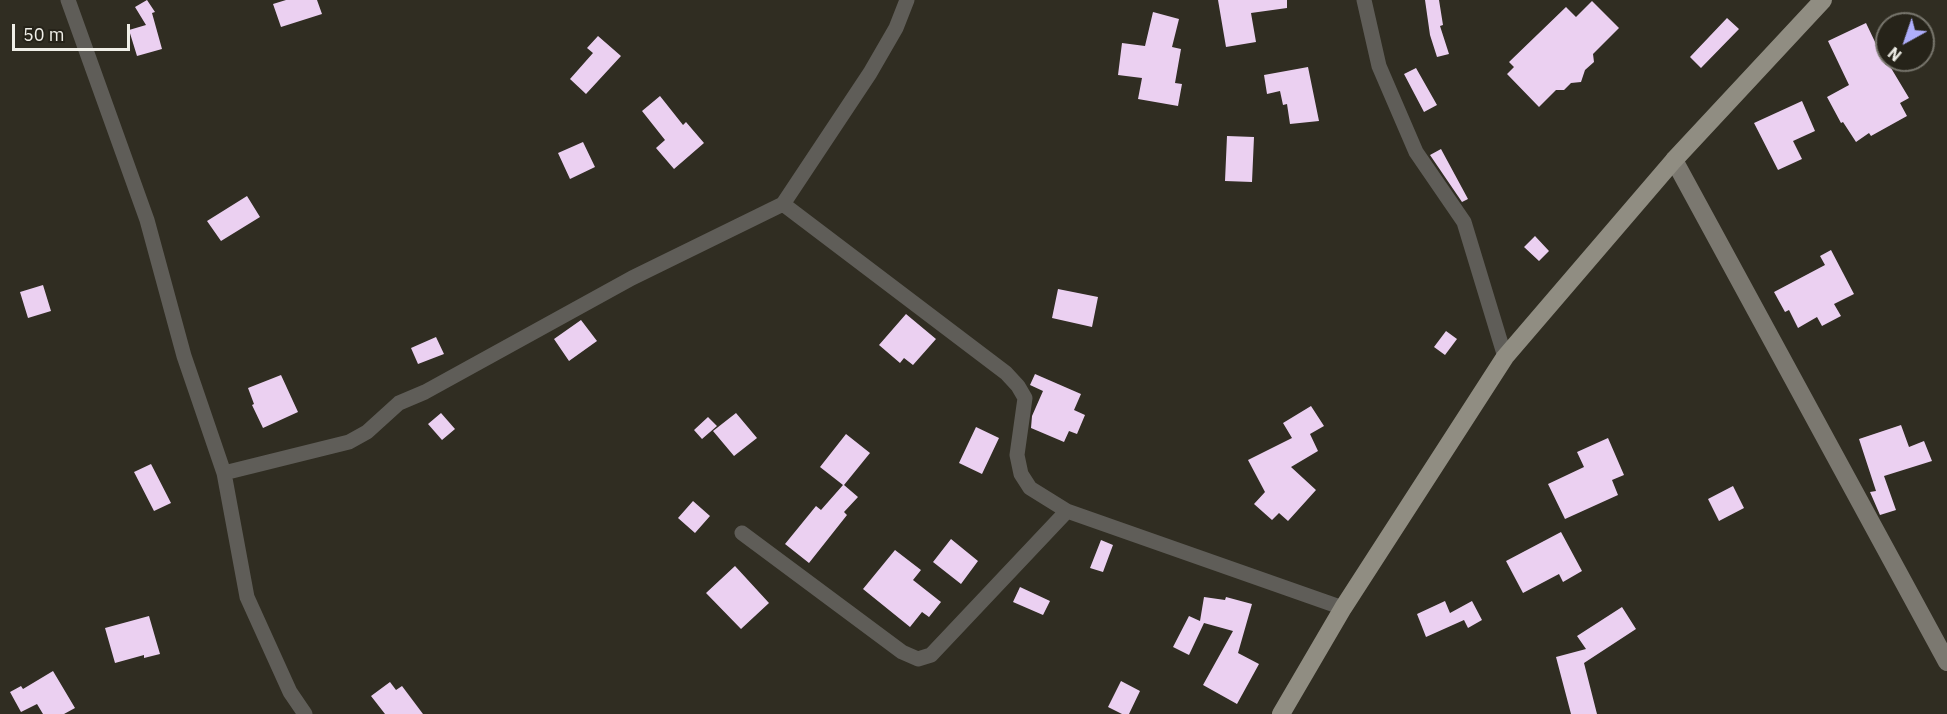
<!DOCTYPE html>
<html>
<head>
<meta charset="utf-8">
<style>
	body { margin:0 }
	#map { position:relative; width:1947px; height:714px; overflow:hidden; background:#302d22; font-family:"IBM Plex Sans",sans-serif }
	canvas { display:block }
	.north { position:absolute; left:1875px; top:12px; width:60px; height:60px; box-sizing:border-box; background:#262319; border:2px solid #77756c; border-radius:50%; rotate:220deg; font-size:16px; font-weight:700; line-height:24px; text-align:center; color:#f0efe8 }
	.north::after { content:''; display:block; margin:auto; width:21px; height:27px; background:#aeaefb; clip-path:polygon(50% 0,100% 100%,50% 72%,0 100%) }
	.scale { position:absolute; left:12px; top:24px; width:118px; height:27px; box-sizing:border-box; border:3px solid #f0efe8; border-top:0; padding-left:8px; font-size:18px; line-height:21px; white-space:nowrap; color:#f0efe8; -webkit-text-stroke:4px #262319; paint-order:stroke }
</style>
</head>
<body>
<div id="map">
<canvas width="1947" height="714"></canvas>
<div class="north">N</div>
<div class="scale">50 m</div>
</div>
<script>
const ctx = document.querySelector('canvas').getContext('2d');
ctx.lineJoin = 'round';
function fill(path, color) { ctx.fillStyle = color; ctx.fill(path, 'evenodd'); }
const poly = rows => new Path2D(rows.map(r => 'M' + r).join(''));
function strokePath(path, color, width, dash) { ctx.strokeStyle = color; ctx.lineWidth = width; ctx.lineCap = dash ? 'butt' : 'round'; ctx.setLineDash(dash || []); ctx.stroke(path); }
const building = poly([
	[147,0,155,12,152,13,162,49,137,56,129,30,146,25,135,7],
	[286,0,317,0,322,14,281,27,273,4],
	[1218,0,1287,0,1287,8,1251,13,1256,42,1226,47],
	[1425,0,1439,0,1443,25,1440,26,1449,54,1437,57,1430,35],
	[1592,1,1619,28,1593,54,1594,62,1585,70,1581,82,1571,83,1564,90,1556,90,1539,107,1507,74,1514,67,1509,62,1566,7,1576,17],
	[1153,12,1179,19,1172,47,1181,49,1175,83,1182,84,1178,106,1138,99,1142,78,1118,75,1122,43,1145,46],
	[1727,18,1739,29,1701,68,1690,57],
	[1866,23,1886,65,1888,63,1909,98,1900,103,1907,116,1871,136,1869,133,1856,142,1843,122,1841,123,1827,97,1849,85,1828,41],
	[598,36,621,56,586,94,570,79,593,53,587,48],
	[1308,67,1319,121,1290,124,1287,104,1283,105,1280,91,1267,94,1264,75],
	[1416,68,1437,105,1424,112,1404,74],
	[660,96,683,125,686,122,704,143,674,169,656,148,665,140,642,111],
	[1802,101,1815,131,1793,141,1802,159,1778,170,1754,123],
	[1227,136,1254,137,1252,182,1225,181],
	[583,142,595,167,570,179,558,153],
	[1441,149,1468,199,1462,202,1430,155],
	[247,196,260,217,221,241,207,221],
	[1535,236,1549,251,1539,261,1524,247],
	[1831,250,1854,294,1834,304,1841,316,1822,326,1817,317,1798,328,1789,310,1785,312,1774,292,1825,265,1820,256],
	[43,285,51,311,28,318,20,292],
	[1058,289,1098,297,1092,327,1052,318],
	[906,314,936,339,913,365,904,358,900,363,879,345],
	[581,320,597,341,569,361,554,339],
	[1446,331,1457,339,1445,355,1434,347],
	[436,337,444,354,418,364,411,348],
	[1035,374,1081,394,1074,410,1085,415,1077,434,1069,431,1064,442,1031,428,1032,416,1043,391,1030,385],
	[281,375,298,412,263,428,252,405,254,404,248,388],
	[1311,406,1324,426,1310,434,1318,451,1291,467,1316,490,1288,521,1279,513,1272,520,1254,504,1265,492,1248,460,1292,438,1283,423],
	[441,413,455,429,442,440,428,424],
	[736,413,757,438,734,456,713,431],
	[708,417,717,426,702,439,694,430],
	[1901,425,1909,447,1924,441,1932,461,1884,476,1896,510,1880,515,1870,492,1876,491,1859,439],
	[976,427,999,438,982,474,959,463],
	[846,434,870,453,844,485,858,497,844,512,847,515,809,563,785,544,816,506,821,510,843,485,820,467],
	[1608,438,1624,475,1612,480,1618,495,1565,519,1548,484,1584,467,1577,452],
	[151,464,171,503,154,511,134,472],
	[1733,486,1744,508,1719,521,1708,499],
	[693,501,710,516,695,533,678,518],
	[1561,532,1582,571,1563,582,1559,574,1523,593,1506,561],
	[951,539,978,561,961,584,933,562],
	[1101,540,1113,545,1103,572,1090,568],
	[895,550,921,570,913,580,941,602,929,617,922,612,910,627,863,589],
	[735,566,769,603,741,629,706,593],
	[1020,587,1050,601,1043,615,1013,602],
	[1204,597,1225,600,1226,597,1252,604,1238,653,1259,664,1237,704,1203,685,1233,631,1204,623,1189,655,1173,647,1189,616,1200,621],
	[1445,601,1450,613,1472,601,1482,620,1468,628,1464,620,1426,637,1417,614],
	[1622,607,1636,629,1584,663,1597,714,1571,714,1556,657,1586,649,1577,636],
	[149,616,160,654,144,658,144,655,115,663,105,628],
	[53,671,75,708,64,714,43,714,37,704,21,712,10,692,21,686,23,689],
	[1121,681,1140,691,1129,714,1122,714,1108,707],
	[390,682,396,690,402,686,423,714,385,714,371,696]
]);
const street = poly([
	[68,0,147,220,184,356,224,473,247,597,290,692,305,714],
	[1364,0,1379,66,1416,152,1464,222,1505,357],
	[783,204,1006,373,1018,386,1025,398,1017,455,1021,474,1030,488,1067,511,1343,608],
	[224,473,349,442,367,432,399,403,425,392,632,278,783,204,870,73,896,28,907,0],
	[742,533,902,652,918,659,931,655,1067,511]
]);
const secondary = poly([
	[1674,160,1947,662]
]);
const primary = poly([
	[1281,714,1343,608,1505,357,1674,160,1823,0]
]);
fill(building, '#ebd0f1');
strokePath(street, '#5f5d58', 15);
strokePath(secondary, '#7b7870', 18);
strokePath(primary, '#908d82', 18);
</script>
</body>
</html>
